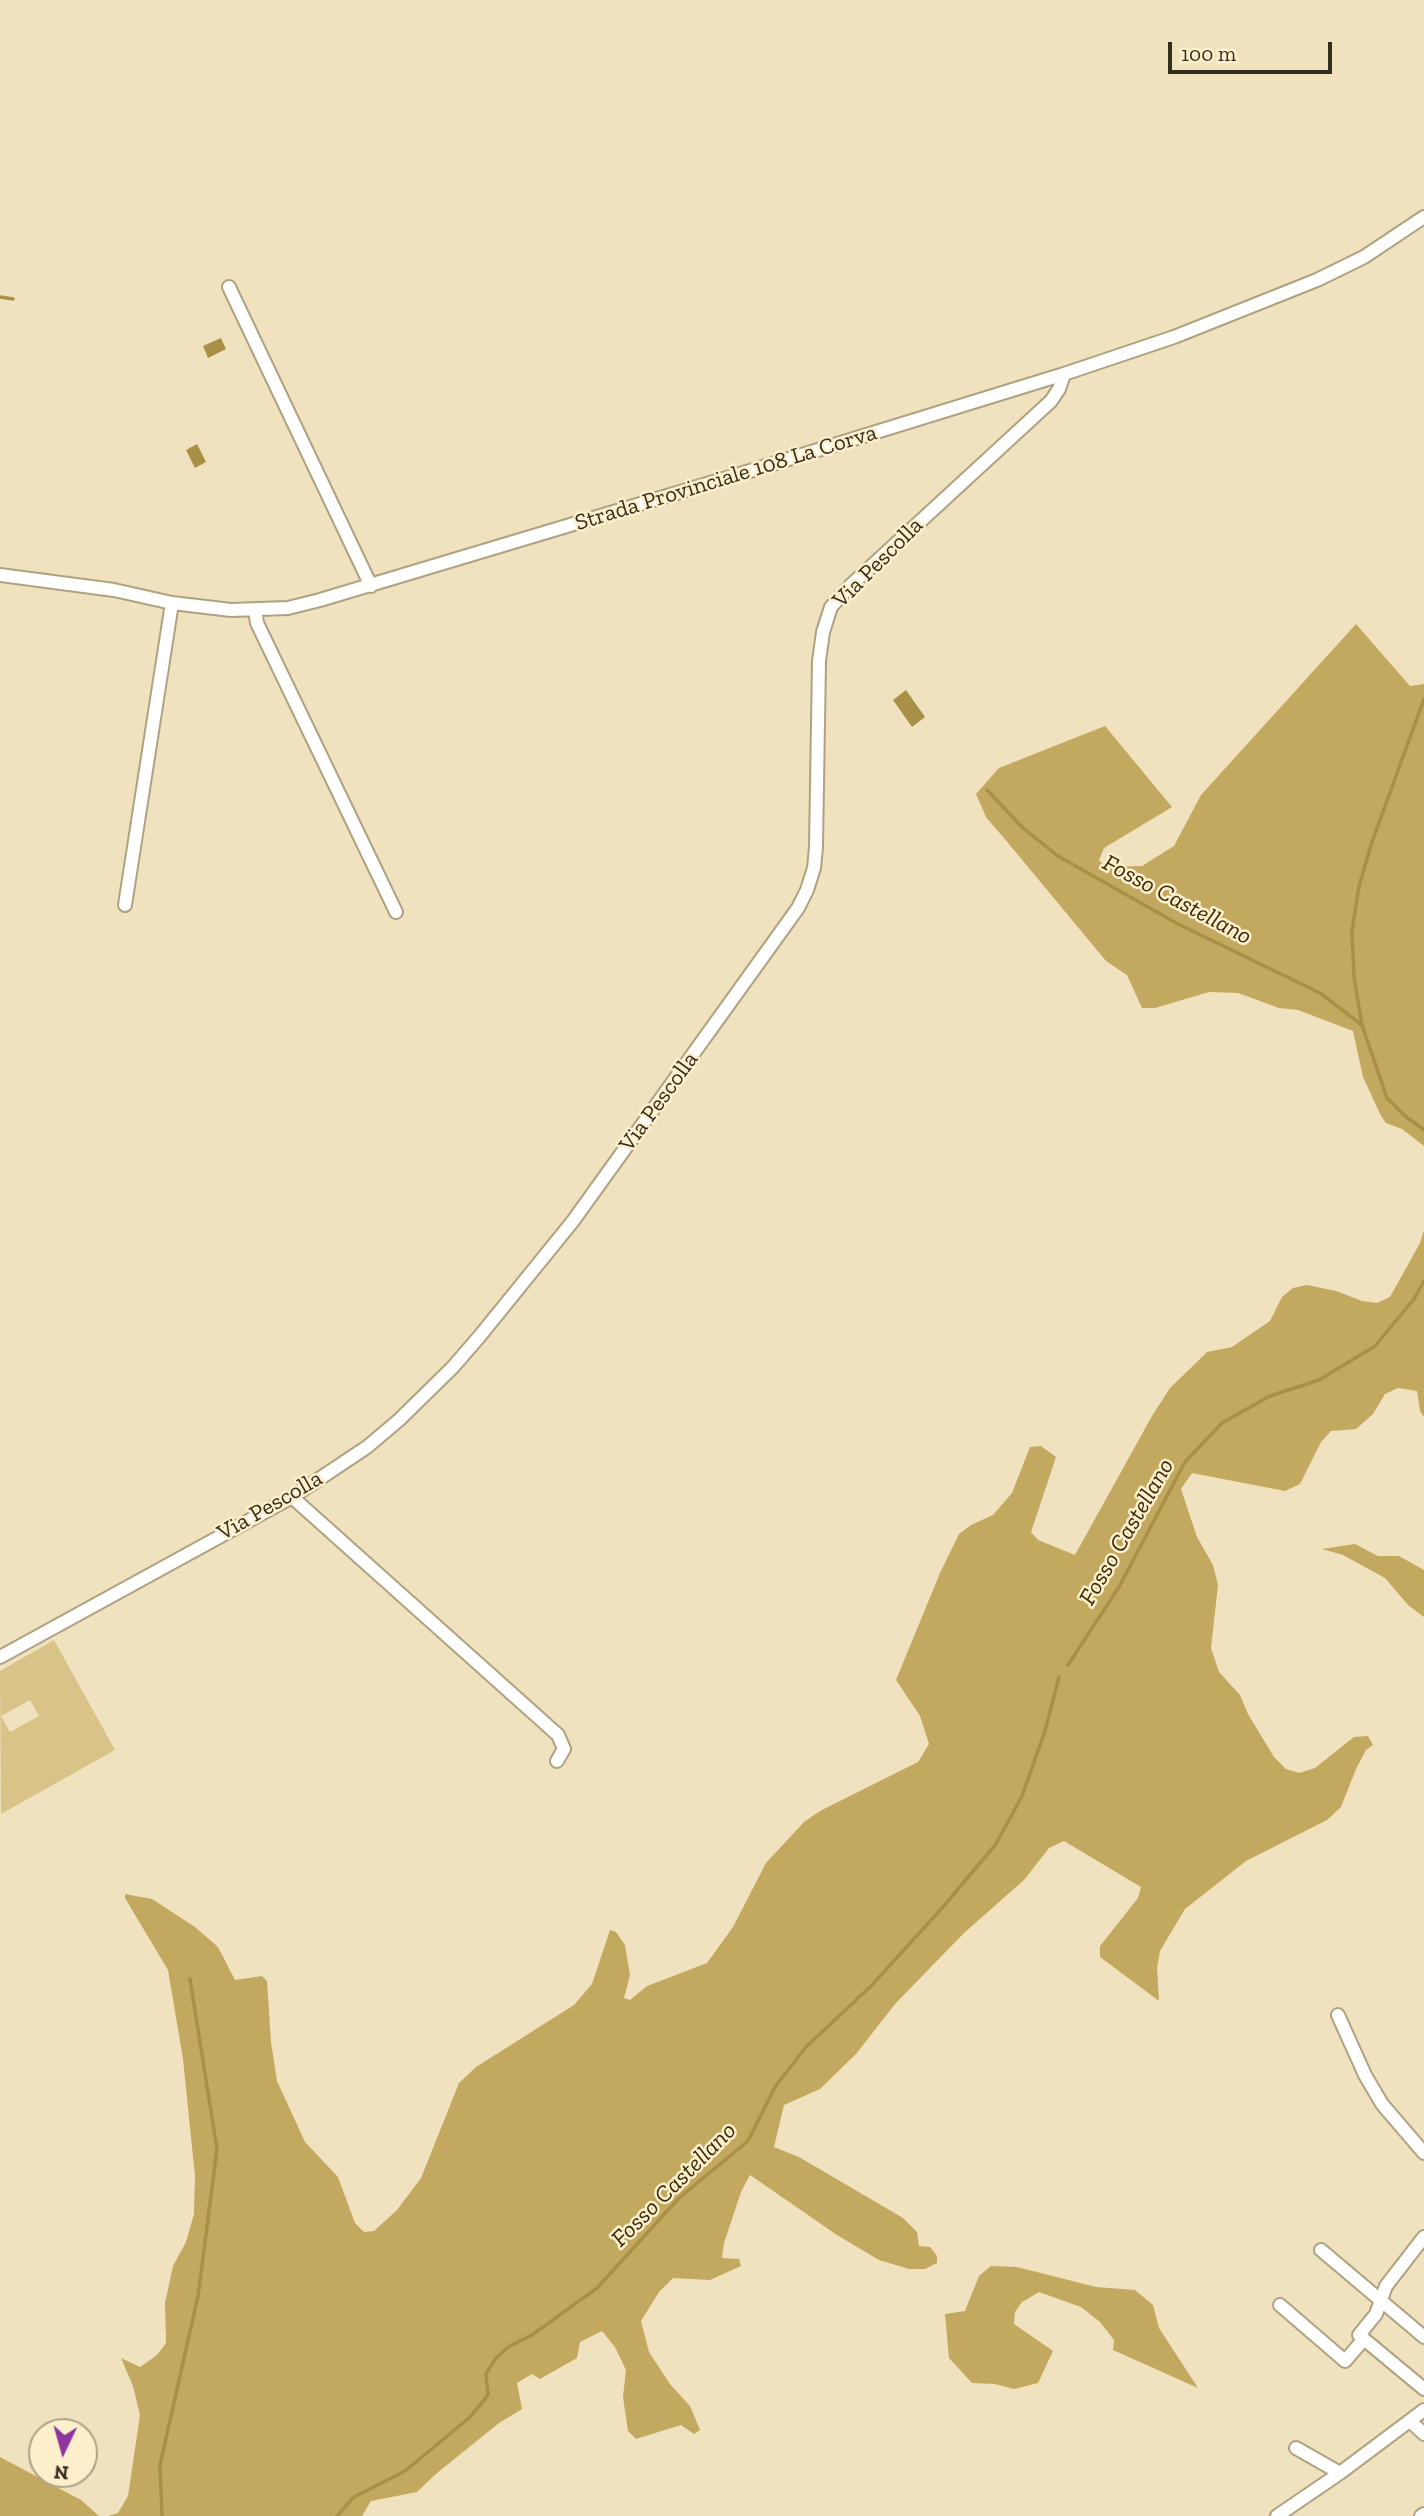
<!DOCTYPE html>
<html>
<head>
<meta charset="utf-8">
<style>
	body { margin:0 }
	#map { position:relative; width:1424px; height:2516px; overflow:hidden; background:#f0e2be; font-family:"Zilla Slab",serif }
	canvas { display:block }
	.north { position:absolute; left:28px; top:2418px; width:70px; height:70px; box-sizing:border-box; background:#fdefcb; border:2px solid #aca287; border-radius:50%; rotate:185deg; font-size:19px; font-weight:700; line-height:28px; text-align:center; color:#332e20 }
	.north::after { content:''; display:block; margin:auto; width:24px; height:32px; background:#8f35a1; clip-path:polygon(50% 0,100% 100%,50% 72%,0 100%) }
	.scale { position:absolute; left:1168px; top:42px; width:164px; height:32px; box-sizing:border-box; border:4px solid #332e20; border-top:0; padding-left:9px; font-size:21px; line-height:24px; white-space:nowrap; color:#332e20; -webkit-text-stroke:5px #fdefcb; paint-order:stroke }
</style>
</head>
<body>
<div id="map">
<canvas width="1424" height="2516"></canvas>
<div class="north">N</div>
<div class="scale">100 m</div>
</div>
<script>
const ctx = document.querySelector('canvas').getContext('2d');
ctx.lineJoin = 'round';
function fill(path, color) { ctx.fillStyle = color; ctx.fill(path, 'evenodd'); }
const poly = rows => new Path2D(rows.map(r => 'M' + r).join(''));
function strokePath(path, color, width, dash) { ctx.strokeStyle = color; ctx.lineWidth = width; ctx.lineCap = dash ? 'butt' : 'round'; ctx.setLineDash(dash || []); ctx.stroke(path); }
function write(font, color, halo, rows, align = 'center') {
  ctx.font = font + ' "Zilla Slab",serif'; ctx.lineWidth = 5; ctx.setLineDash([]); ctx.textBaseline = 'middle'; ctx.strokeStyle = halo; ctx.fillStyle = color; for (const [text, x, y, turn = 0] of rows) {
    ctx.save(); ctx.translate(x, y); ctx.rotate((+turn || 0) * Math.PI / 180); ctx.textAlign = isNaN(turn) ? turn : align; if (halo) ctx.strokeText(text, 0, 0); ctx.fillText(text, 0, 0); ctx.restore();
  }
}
const green = poly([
	[54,1640,115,1750,1,1814,0,1671],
	[30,1700,39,1716,10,1732,1,1716]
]);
const forest = poly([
	[1356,624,1410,686,1424,684,1424,1146,1402,1129,1386,1123,1381,1116,1363,1077,1353,1031,1298,1010,1279,1008,1238,993,1209,992,1155,1008,1142,1008,1127,975,1106,961,1009,844,986,817,976,794,999,768,1105,726,1172,807,1104,848,1099,860,1106,867,1142,866,1174,846,1201,795],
	[1424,1230,1424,1417,1420,1411,1417,1391,1398,1388,1385,1394,1373,1414,1356,1429,1331,1431,1321,1442,1300,1484,1285,1491,1192,1473,1181,1489,1197,1537,1213,1565,1218,1585,1211,1648,1219,1672,1240,1695,1248,1714,1274,1757,1286,1769,1299,1773,1315,1768,1354,1737,1368,1736,1373,1745,1366,1750,1356,1769,1341,1807,1327,1820,1246,1861,1185,1909,1160,1951,1157,1968,1159,2001,1100,1957,1100,1946,1138,1898,1141,1887,1064,1841,1049,1848,1024,1880,964,1933,895,2004,856,2054,820,2089,784,2105,774,2147,799,2157,903,2218,917,2232,919,2246,930,2247,937,2256,937,2263,925,2269,909,2269,879,2260,837,2235,750,2175,741,2192,724,2243,722,2258,739,2259,741,2266,710,2280,673,2278,659,2292,641,2321,649,2352,670,2384,690,2406,700,2430,694,2434,681,2425,636,2439,628,2431,623,2397,626,2370,615,2347,602,2331,580,2342,577,2358,540,2379,532,2374,517,2383,522,2409,499,2423,437,2473,417,2492,371,2501,362,2516,108,2516,118,2513,128,2496,140,2415,133,2386,121,2358,140,2367,157,2355,166,2343,165,2303,173,2266,186,2242,194,2214,195,2176,183,2059,168,1970,125,1898,125,1894,152,1899,195,1927,218,1947,235,1980,262,1976,267,1981,271,2042,277,2081,305,2142,338,2177,355,2223,364,2232,374,2231,397,2210,421,2178,459,2083,476,2067,574,2005,592,1984,610,1930,616,1932,625,1945,630,1975,624,1998,630,2000,647,1986,707,1963,733,1927,766,1863,804,1822,820,1811,918,1762,929,1744,920,1716,896,1680,940,1573,959,1534,971,1525,993,1515,1012,1493,1030,1447,1041,1446,1056,1457,1031,1532,1038,1540,1075,1555,1152,1416,1170,1388,1199,1360,1207,1352,1232,1347,1270,1321,1282,1297,1293,1288,1307,1285,1336,1291,1362,1301,1377,1303,1390,1297,1420,1243],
	[1355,1544,1378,1556,1399,1556,1424,1570,1424,1617,1408,1605,1385,1578,1343,1555,1322,1549],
	[991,2266,1017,2267,1096,2287,1135,2290,1153,2305,1159,2328,1198,2388,1113,2350,1114,2340,1100,2322,1081,2307,1039,2292,1022,2302,1015,2312,1014,2324,1053,2351,1038,2383,1014,2389,995,2384,972,2383,949,2358,945,2314,965,2311,979,2276],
	[0,2457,81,2500,99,2516,0,2516]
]);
const water = poly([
	[221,338,226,349,208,358,203,346],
	[197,444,206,462,195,468,186,450],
	[906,690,925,717,912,727,893,700]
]);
const stream = poly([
	[0,297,13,299],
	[1424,699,1372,842,1359,886,1352,931,1354,977,1362,1025,1387,1098,1405,1116,1424,1130],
	[987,790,1023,828,1058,856,1178,924,1320,993,1362,1025],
	[1068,1665,1119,1587,1185,1462,1222,1423,1270,1396,1319,1380,1375,1346,1414,1299,1424,1281],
	[162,2516,160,2465,198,2296,217,2149,190,1979],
	[337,2516,354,2497,405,2471,469,2418,485,2399,488,2394,486,2374,496,2358,508,2347,532,2335,597,2288,679,2198,748,2141,775,2087,806,2047,871,1986,943,1907,996,1844,1022,1796,1045,1731,1059,1677]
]);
const minor = poly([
	[229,287,371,586],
	[0,575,114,590,172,603,231,610,288,608,320,600,737,475,1064,374,1174,337,1317,280,1364,257,1424,217],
	[255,610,257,623,396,912],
	[125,905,172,603],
	[292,1497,558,1735,564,1749,557,1761],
	[0,1657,292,1497,367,1447,399,1420,453,1367,479,1337,573,1221,798,908,807,890,814,868,816,847,819,661,823,632,831,607,850,586,1051,401,1059,389,1064,374],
	[1338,2015,1365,2075,1382,2104,1424,2153],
	[1424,2237,1386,2286,1376,2314,1359,2335,1424,2389],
	[1321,2250,1424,2337],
	[1280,2305,1345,2361,1364,2339],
	[1410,2421,1424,2434],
	[1296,2448,1340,2473],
	[1277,2516,1340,2473,1424,2410],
	[1421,2516,1424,2514]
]);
const streetNames = [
	["Strada Provinciale 108 La Corva",726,478,-17],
	["Via Pescolla",878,563,-45],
	["Via Pescolla",659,1102,-54],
	["Via Pescolla",270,1506,-30]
];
const waterNames = [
	["Fosso Castellano",1177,900,28],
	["Fosso Castellano",1127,1532,-60],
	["Fosso Castellano",674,2185,-45]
];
fill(green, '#d9c388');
fill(forest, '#c3a85f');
fill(water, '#aa8f46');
strokePath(stream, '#aa8f46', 3.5);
strokePath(minor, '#afa280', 16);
strokePath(minor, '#fff', 12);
write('23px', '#332e20', '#fdefcb', streetNames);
write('italic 24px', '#372b0a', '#fdefcb', waterNames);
</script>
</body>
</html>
